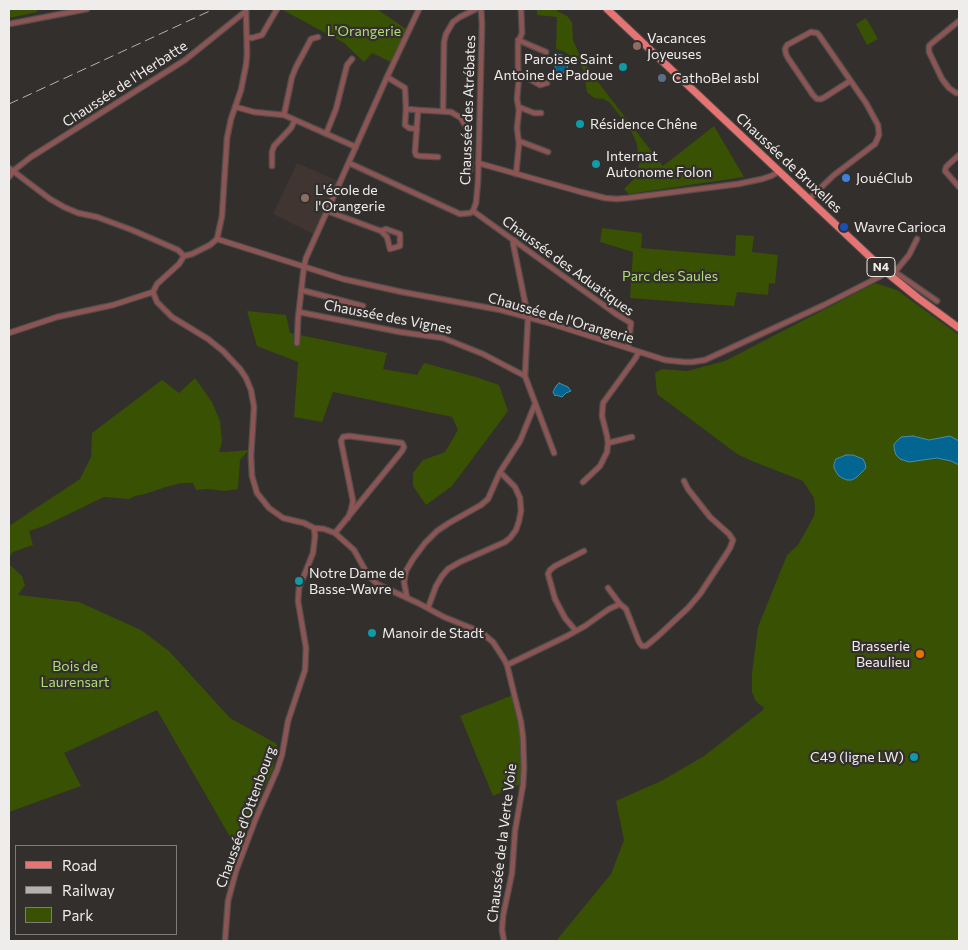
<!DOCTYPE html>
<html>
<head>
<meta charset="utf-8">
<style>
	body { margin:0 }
	#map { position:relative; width:968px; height:950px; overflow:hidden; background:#332f2d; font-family:Commissioner,sans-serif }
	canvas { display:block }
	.frame { position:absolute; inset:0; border:10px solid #efedec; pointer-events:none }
	.legend { position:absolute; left:15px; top:845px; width:162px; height:90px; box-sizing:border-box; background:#332f2d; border:1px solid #7e7b79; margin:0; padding:6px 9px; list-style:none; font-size:15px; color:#efedec }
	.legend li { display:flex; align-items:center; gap:10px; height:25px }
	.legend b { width:25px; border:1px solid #7e7b79 }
</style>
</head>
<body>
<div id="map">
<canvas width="968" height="950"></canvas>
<div class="frame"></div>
<ul class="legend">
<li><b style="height:6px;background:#e67473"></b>Road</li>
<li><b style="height:6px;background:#b4b1b0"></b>Railway</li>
<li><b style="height:14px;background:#385102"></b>Park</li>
</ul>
</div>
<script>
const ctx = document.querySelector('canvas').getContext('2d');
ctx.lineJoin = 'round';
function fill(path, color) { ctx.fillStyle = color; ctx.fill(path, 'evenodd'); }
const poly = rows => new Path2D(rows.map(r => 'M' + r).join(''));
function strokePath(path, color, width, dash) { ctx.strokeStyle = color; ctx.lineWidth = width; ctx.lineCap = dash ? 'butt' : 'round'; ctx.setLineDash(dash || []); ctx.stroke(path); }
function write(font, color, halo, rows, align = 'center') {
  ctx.font = font + ' Commissioner,sans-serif'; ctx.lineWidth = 4.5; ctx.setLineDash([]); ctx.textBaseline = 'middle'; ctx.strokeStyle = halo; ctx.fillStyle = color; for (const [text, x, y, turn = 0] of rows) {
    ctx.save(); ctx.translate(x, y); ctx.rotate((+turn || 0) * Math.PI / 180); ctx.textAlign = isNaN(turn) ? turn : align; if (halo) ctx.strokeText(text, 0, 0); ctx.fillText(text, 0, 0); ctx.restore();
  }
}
const built = poly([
	[297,163,338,181,313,234,273,214]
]);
const green = poly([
	[9,9,37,9,37,12,9,18],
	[281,9,377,9,406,29,391,62,372,53,364,62,344,43],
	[537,9,557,9,557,11,567,16,572,22,573,40,580,56,594,77,663,166,714,126,744,177,629,194,624,189,635,178,639,165,637,144,632,133,626,123,609,102,603,99,594,98,587,92,583,69,577,60,565,52,556,49,557,17,537,15],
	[866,18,878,39,867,45,856,24],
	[602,228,642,233,641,248,735,256,736,235,754,236,752,252,778,255,775,284,769,283,768,295,737,292,734,306,630,298,633,252,600,242],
	[875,283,897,290,959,335,959,941,556,941,611,874,624,840,616,801,663,780,704,756,763,710,764,707,760,705,755,700,752,692,752,673,758,627,787,555,798,545,814,516,815,508,814,498,803,481,752,461,737,454,657,394,655,373,662,369,687,371,725,361],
	[247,311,286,315,290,333,387,353,383,369,417,375,424,363,476,377,499,385,508,411,452,486,426,505,413,486,413,473,423,460,445,452,458,430,452,417,333,392,322,422,294,417,298,362,257,346],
	[195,378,212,402,220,421,222,442,219,452,226,452,249,450,240,460,238,489,224,491,208,489,196,490,193,483,181,483,166,487,145,494,135,496,129,499,104,497,44,526,29,531,33,545,13,552,9,557,9,526,80,479,91,457,92,433,162,380,179,393],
	[9,564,22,576,25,585,18,595,79,602,141,630,169,651,230,718,277,744,273,769,237,849,157,710,64,753,81,786,9,812],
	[513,695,519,721,521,742,521,784,493,796,460,716]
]);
const water = poly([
	[556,54,562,55,566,60,568,69,566,72,558,73,556,70,553,59,554,56,556,54],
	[559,383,568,387,571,391,566,393,562,397,556,395,555,396,553,392,556,386,559,383],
	[913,436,929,440,950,436,959,441,959,465,951,461,937,458,909,462,900,459,896,455,894,448,894,444,901,437,913,436],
	[846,455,853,455,863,459,865,463,866,468,857,477,852,480,847,480,842,478,838,475,834,468,834,464,836,459,846,455]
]);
const minor = poly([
	[246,9,247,55,246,65,241,90,231,119,227,138,222,216,217,239,210,245,192,254,184,256,179,264,157,284,153,292,157,302,172,317,208,339,223,351,240,369,246,378,251,390,254,407,251,456,252,476,257,493,269,508,283,518,304,523,314,528,324,529,335,533,354,550,368,575,377,584,418,603,444,617,481,632,493,642,504,659,507,665,521,722,523,738,524,768,523,785,515,831,512,873,503,916,502,930,504,941],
	[959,21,932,43,929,46,929,52,942,79,949,88,956,93,959,93],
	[9,24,87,9],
	[247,37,252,38,262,35,277,9],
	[518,40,546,52],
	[519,73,540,85,547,83],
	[387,77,405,88,406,109],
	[236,107,254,112,284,115,356,147],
	[519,107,534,113,541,113],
	[418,110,451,112,461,118,468,130,470,136,470,170],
	[443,111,444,42,446,34,453,22,460,17,476,9],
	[284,115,292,77,296,67,311,39,318,37],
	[417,129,409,128,405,125,406,109,418,110,415,152,416,155,419,156,438,157],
	[326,134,336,109,347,65,352,59],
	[519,141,548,152],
	[959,155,949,164,946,167,945,171,959,187],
	[349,163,460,214,470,213,473,211],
	[478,163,581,192,605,198,617,199,628,198,738,184,762,179,771,176,780,171],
	[272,166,272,152,274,146,291,128,295,120],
	[9,168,50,199,64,207,78,213,97,217,132,230,178,250,184,256],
	[516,174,519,144,517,128,519,110,517,99,519,77,518,67,518,43,522,33,521,9],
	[9,177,13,171,31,157,185,60,246,11],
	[809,199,834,175,875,144,879,135,878,125,866,103,819,35,817,33,811,32,787,45,785,49,786,54,788,58,813,95,817,99,821,99,825,97,850,81],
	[327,211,381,231,386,229,400,234,400,246,390,249,387,237,381,231],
	[473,211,616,314,631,323,628,348],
	[473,211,476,203,478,181,482,24,481,9],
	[217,239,343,279,402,292,501,310,549,323,665,360,684,362,692,362,705,360,824,305,881,276,886,272],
	[514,240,513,243,528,317,525,376,554,453],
	[895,272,937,301],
	[894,273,909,255,917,239],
	[301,290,363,306],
	[299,312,400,332,443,338,483,354,525,376],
	[9,333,57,317,113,305,153,292],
	[297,343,298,319,304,266,306,258,387,77,419,9],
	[608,443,632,437],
	[583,482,600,466,607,452,608,443,607,436,602,416,603,403,635,359,639,352],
	[335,533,402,451,404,447,402,443,349,436,343,437,341,441,353,501,351,510,348,518],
	[608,588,620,604],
	[407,598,404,582,405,576,406,571,413,559,425,543,437,531,449,523,481,505,488,499,500,472,520,441,535,404],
	[428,608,436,586,442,576,448,569,460,562,505,542,510,538,516,530,519,521,521,511,520,498,515,487,500,472],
	[576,631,565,618,555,599,548,574,550,570,555,566,584,551],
	[507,665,567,636,585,626,609,609,620,604,626,609,639,642,642,646,646,646,658,636,688,608,700,594,725,556,730,548,733,540,729,534,710,517,688,489,684,481],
	[225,941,228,901,236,871,256,818,277,770,282,755,288,721,305,670,306,648,298,601,299,588,313,553,315,536,314,528]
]);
const primary = poly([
	[607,9,886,272,918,298,959,328]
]);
const rail = poly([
	[9,104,214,9]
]);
const markers = [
	[637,46,5,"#8d6e63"],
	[623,67,5,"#0f9aa8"],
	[662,78,5,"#5c6f8a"],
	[580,124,5,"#0f9aa8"],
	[596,164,5,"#0f9aa8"],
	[846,178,5,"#3f7fe0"],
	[305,198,5,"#8d6e63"],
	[844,227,5,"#1a4fb4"],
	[299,581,5,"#0f9aa8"],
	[372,633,5,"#0f9aa8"],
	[920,654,5,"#e8710a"],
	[914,757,5,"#0f9aa8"]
];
const shields = [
	[881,267,28]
];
const shieldNames = [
	["N4",881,267]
];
const parkNames = [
	["L'Orangerie",364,31],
	["Parc des Saules",670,276],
	["Bois de",75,666],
	["Laurensart",75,682]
];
const poiNames = [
	["Vacances",647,38],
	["Joyeuses",647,54],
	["Paroisse Saint",613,59,"right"],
	["Antoine de Padoue",613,75,"right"],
	["CathoBel asbl",672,78],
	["Résidence Chêne",590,124],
	["Internat",606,156],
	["Autonome Folon",606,172],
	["JouéClub",856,178],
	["L'école de",315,190],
	["l'Orangerie",315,206],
	["Wavre Carioca",854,227],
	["Notre Dame de",309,573],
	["Basse-Wavre",309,589],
	["Manoir de Stadt",382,633],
	["Brasserie",910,646,"right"],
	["Beaulieu",910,662,"right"],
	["C49 (ligne LW)",904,757,"right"]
];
const streetNames = [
	["Chaussée de l'Herbatte",125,84,-33],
	["Chaussée des Atrébates",468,110,-88],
	["Chaussée de Bruxelles",789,163,43],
	["Chaussée des Aduatiques",568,266,36],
	["Chaussée des Vignes",388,317,11],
	["Chaussée de l'Orangerie",561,318,16],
	["Chaussée d'Ottenbourg",246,817,-70],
	["Chaussée de la Verte Voie",502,843,-83]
];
fill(built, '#403531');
fill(green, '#385102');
fill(water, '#026592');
strokePath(water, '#498ead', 1);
strokePath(minor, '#514d4c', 7);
strokePath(primary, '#514d4c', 9);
strokePath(minor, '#8c5553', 4.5);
strokePath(primary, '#e67473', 7);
strokePath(rail, '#b4b1b0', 1, [10, 5]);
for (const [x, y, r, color] of markers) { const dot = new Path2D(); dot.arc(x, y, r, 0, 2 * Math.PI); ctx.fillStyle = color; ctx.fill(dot); strokePath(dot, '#332f2d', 2); }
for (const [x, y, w] of shields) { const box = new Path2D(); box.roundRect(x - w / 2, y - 9.5, w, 19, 4); ctx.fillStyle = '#332f2d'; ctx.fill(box); strokePath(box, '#efedec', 1); }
write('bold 12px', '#efedec', null, shieldNames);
write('14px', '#b1db77', '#332f2d', parkNames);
write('14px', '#efedec', '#332f2d', poiNames, 'left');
write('14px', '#efedec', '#332f2d', streetNames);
</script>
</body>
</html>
